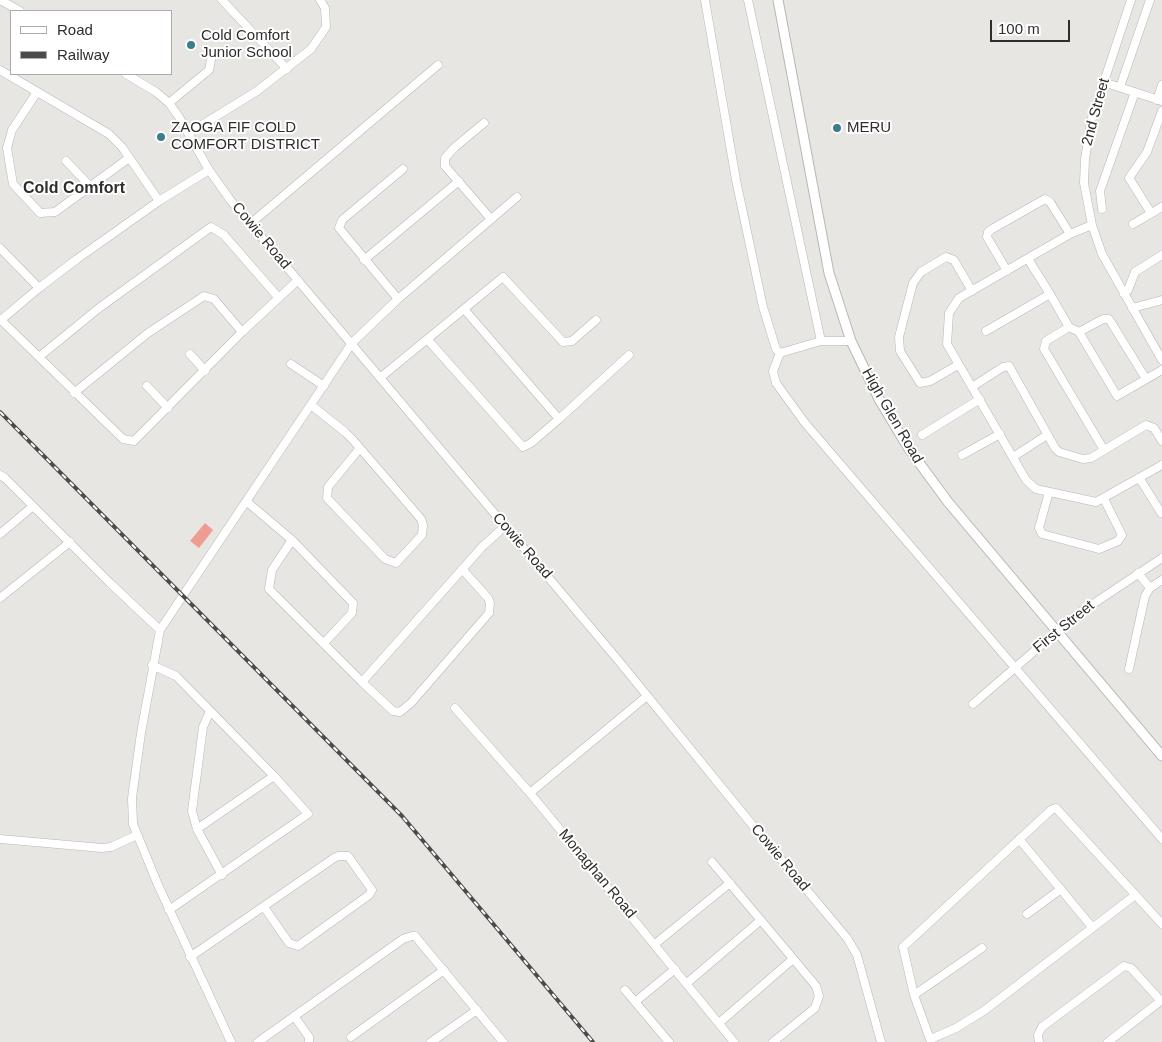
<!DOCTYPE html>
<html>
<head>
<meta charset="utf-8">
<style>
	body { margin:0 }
	#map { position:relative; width:1162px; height:1042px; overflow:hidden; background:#e7e6e3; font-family:Arial,sans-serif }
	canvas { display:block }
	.legend { position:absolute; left:10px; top:10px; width:162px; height:65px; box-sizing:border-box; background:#fff; border:1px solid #acabab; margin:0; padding:6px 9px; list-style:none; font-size:15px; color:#2f2e2d }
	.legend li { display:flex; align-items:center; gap:10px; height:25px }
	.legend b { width:25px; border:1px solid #acabab }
	.scale { position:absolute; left:990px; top:20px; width:80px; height:22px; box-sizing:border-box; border:2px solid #2f2e2d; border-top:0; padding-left:6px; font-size:15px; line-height:18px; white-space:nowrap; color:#2f2e2d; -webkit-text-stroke:4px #fff; paint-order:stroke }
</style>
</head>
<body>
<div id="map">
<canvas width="1162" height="1042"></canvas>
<ul class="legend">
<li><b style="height:6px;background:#fff"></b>Road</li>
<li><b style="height:6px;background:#4c4b4a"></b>Railway</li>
</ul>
<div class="scale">100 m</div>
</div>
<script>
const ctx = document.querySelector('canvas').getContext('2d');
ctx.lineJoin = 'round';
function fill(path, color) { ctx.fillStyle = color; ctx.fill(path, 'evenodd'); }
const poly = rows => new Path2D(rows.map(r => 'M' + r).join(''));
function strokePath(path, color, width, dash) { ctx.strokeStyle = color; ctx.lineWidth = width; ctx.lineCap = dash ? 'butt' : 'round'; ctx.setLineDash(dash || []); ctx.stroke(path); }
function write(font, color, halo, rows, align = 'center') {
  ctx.font = font + ' Arial,sans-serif'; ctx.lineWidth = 4; ctx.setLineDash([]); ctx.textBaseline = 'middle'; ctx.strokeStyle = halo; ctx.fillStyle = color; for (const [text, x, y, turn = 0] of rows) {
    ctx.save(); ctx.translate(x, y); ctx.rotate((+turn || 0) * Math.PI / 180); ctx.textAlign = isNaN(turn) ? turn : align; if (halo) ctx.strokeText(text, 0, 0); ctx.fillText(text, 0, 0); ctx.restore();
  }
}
const green = poly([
	[205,523,213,530,199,548,190,541]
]);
const minor = poly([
	[0,0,20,11],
	[222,0,287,69],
	[705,0,736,180,763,307,776,349,780,353],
	[748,0,821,341],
	[1131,0,1091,121,1085,159,1084,183,1092,225,1102,254,1162,360],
	[0,70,109,134,122,147,159,201],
	[126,74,156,92,169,103,179,117,209,170,231,201,618,660,758,832,847,938,857,955,881,1042],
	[1103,82,1162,101],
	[1120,87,1150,0],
	[37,92,12,130,7,148,13,184,40,213,55,212,129,158],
	[1157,100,1162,85],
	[169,103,209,70,211,60],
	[484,123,455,147,445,158,445,166,491,219],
	[189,133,257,91,311,49,326,27,325,8,320,0],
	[66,161,90,186],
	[1102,209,1100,191,1135,92],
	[1151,213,1129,178,1147,152,1162,111],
	[250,224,438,65],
	[1133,224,1162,207],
	[1092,225,1070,234,959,298,949,313,947,344,1026,480,1036,489,1096,502,1162,465],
	[0,248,39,288],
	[1028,259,1050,294],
	[364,260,459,181],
	[1007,271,987,237,988,232,992,229,1045,199,1050,202,1070,234],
	[1124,294,1128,290,1135,272,1162,255],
	[398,299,339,228,342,220,403,169],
	[1132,308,1162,300],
	[464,309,559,419],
	[0,319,123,439,134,441,242,332,298,280],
	[1,320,39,288,77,259,159,201,209,170],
	[1069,327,1079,332,1117,396,1162,370],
	[986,331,1050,294,1069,327,1046,341,1044,349,1104,450],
	[1079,332,1103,319,1109,319,1146,379],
	[428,340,523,447,531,443,559,419,629,355],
	[780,353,773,371,776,383,805,423,1162,839],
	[780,353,821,341,851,341],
	[190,354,205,371],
	[39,357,99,308,211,227,224,235,278,297],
	[291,364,324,386],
	[958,365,930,381,920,383,900,351,899,337,913,283,921,272,946,257,954,260,972,291],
	[381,377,503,277,563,342,572,341,596,320],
	[147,386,168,408],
	[972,387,1003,367,1009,366,1055,448,1059,452,1083,459,1091,458,1146,425,1154,428,1162,441],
	[74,393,148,333,204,296,214,299,242,332],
	[311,405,345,432,353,440,391,484,421,519,423,525,422,535,396,563,385,559,327,498,328,487,360,448],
	[922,435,980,399],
	[962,455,1000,434],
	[1013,457,1047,435],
	[0,475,5,478,110,583,160,630],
	[1140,479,1161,513],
	[1049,492,1039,528,1042,534,1099,549,1118,541,1122,535,1104,499],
	[246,501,292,540,353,603,352,613,324,643],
	[0,534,33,506],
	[292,540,272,570,269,589,362,682,482,547,504,527],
	[1138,573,1150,588],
	[0,598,70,542],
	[152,665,176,676,274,776,308,814,169,910],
	[1129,669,1145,596,1150,588,1162,580],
	[362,682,393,711,400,712,411,703,489,613,490,603,488,598,462,569],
	[973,704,1075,616,1162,558],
	[455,708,530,793,734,1042],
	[210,711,203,727,192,811,197,829,222,875],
	[530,793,647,696],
	[197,829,274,776],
	[0,839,102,848,111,847,137,835],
	[1019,839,1092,927],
	[712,862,816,986,819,996,815,1008,773,1042],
	[1027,914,1061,889],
	[655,944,730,883],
	[190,957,334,858,338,856,348,856,372,890,369,895,298,946,289,943,264,907],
	[687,983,761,920],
	[625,990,669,1042],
	[914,995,982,948],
	[635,1002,675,969],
	[294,1016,309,1037,309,1042],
	[719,1023,793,959],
	[351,1037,444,970],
	[931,1039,956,1028,985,1010,1134,896],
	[231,1042,158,885,133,824,132,798,141,733,160,630,352,343,398,299,517,197],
	[258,1042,403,939,412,936,415,936,503,1042],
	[431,1042,477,1010],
	[931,1042,914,995,903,947,1051,810,1056,808,1162,924],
	[1039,1042,1038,1035,1042,1027,1124,966,1131,968,1161,1001],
	[1108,1042,1162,1000]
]);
const major = poly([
	[778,0,829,273,851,341,880,401,909,449,948,502,1162,756]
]);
const rail = poly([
	[0,412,402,816,593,1042]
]);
const markers = [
	[191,45,5,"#3c7e8f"],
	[837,128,5,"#3c7e8f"],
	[161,137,5,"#3c7e8f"]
];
const poiNames = [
	["Cold Comfort",201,36],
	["Junior School",201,53],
	["ZAOGA FIF COLD",171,128],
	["COMFORT DISTRICT",171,145],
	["MERU",847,128]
];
const streetNames = [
	["2nd Street",1096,112,-75],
	["Cowie Road",261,236,50],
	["High Glen Road",892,416,60],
	["Cowie Road",522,546,49],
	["First Street",1064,627,-39],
	["Cowie Road",780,858,50],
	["Monaghan Road",597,874,50]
];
const neighbourhoodNames = [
	["Cold Comfort",74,189]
];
fill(green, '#ef9d93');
strokePath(minor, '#b8b7b4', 9);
strokePath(major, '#b8b7b4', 11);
strokePath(minor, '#fff', 8);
strokePath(major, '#fff', 9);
strokePath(rail, '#4c4b4a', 4);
strokePath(rail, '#fff', 2, [5.5]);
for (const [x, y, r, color] of markers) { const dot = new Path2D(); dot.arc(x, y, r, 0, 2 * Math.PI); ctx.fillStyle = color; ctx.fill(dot); strokePath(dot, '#fff', 2); }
write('15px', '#2f2e2d', '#fff', poiNames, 'left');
write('15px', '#2f2e2d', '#fff', streetNames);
write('bold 16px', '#2f2e2d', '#fff', neighbourhoodNames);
</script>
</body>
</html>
